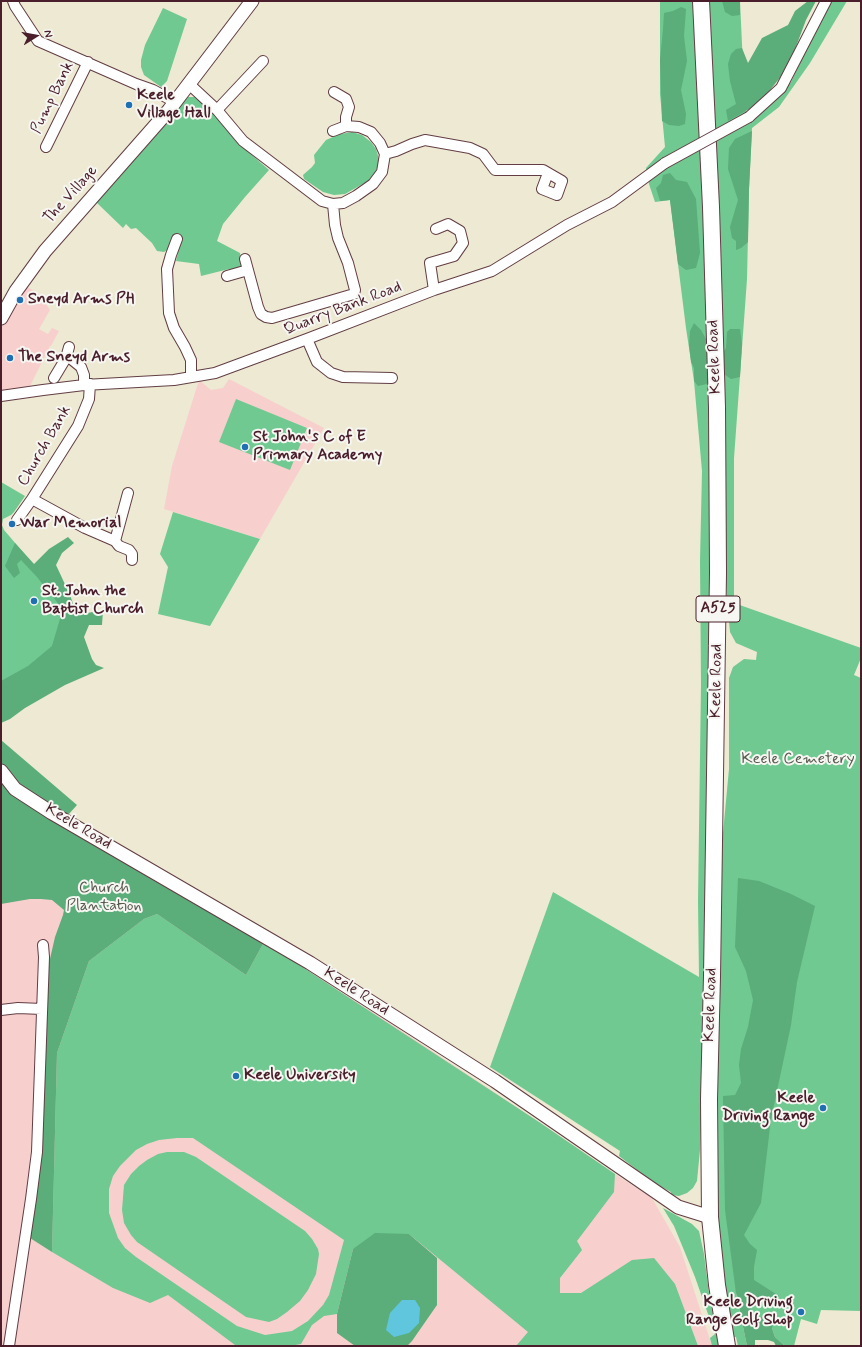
<!DOCTYPE html>
<html>
<head>
<meta charset="utf-8">
<style>
	body { margin:0 }
	#map { position:relative; width:862px; height:1347px; overflow:hidden; background:#ede9d2; font-family:Mynerve,sans-serif }
	canvas { display:block }
	.frame { position:absolute; inset:0; border:2px solid #4a1f2b; pointer-events:none }
	.north { position:absolute; left:16px; top:16px; width:40px; height:40px; -webkit-text-stroke:3px #f6f6f2; paint-order:stroke; rotate:79deg; font-size:11px; font-weight:700; line-height:16px; text-align:center; color:#4a1f2b }
	.north::after { content:''; display:block; margin:auto; width:14px; height:18px; background:#4a1f2b; clip-path:polygon(50% 0,100% 100%,50% 72%,0 100%) }
</style>
</head>
<body>
<div id="map">
<canvas width="862" height="1347"></canvas>
<div class="frame"></div>
<div class="north">N</div>
</div>
<script>
const ctx = document.querySelector('canvas').getContext('2d');
ctx.lineJoin = 'round';
function fill(path, color) { ctx.fillStyle = color; ctx.fill(path, 'evenodd'); }
const poly = rows => new Path2D(rows.map(r => 'M' + r).join(''));
function strokePath(path, color, width, dash) { ctx.strokeStyle = color; ctx.lineWidth = width; ctx.lineCap = dash ? 'butt' : 'round'; ctx.setLineDash(dash || []); ctx.stroke(path); }
function write(font, color, halo, rows, align = 'center') {
  ctx.font = font + ' Mynerve,sans-serif'; ctx.lineWidth = 4; ctx.setLineDash([]); ctx.textBaseline = 'middle'; ctx.strokeStyle = halo; ctx.fillStyle = color; for (const [text, x, y, turn = 0] of rows) {
    ctx.save(); ctx.translate(x, y); ctx.rotate((+turn || 0) * Math.PI / 180); ctx.textAlign = isNaN(turn) ? turn : align; if (halo) ctx.strokeText(text, 0, 0); ctx.fillText(text, 0, 0); ctx.restore();
  }
}
const built = poly([
	[26,286,39,294,50,310,39,329,48,334,52,328,59,331,51,346,50,346,30,386,1,391,1,326],
	[229,379,324,428,260,539,164,509,172,466,199,380,211,390,223,388],
	[1,784,58,825,169,889,264,942,402,1031,539,1122,615,1174,652,1198,680,1247,712,1346,1,1346]
]);
const green = poly([
	[660,1,696,1,712,463,703,1064,700,1150,697,1181,693,1188,687,1193,679,1196,671,1195,671,1192,654,1183,619,1156,620,1151,490,1067,553,892,699,977,698,901,701,684,700,561,702,471,694,381,686,328,670,200,655,202,649,184,646,168,665,147,660,94],
	[706,1,740,1,745,109,749,117,782,93,791,82,806,51,810,40,830,1,847,1,810,63,779,107,752,128,749,189,747,279,734,458,734,603,861,648,861,658,854,675,861,678,861,1311,821,1310,817,1324,801,1319,794,1346,785,1346,775,1337,772,1328,761,1318,758,1321,751,1308,753,1302,763,1300,777,1301,736,1293,747,1346,738,1346,736,1337,730,1337,715,1197,721,854,729,769,729,678,733,667,744,659,756,660,757,652,736,643,730,632,727,601,723,527],
	[163,8,187,19,167,81,161,87,144,75,141,67,141,60,145,45],
	[188,97,196,97,218,116,245,149,269,170,245,197,223,224,217,241,240,253,242,265,240,269,231,271,229,269,201,276,199,264,176,261,181,240,172,238,168,250,164,252,157,251,152,243,136,228,131,229,126,224,123,228,96,202],
	[352,132,362,135,371,142,376,149,379,159,376,172,368,181,345,194,334,195,323,192,304,179,303,175,312,167,315,163,314,155,326,140,340,134],
	[236,399,307,428,290,470,219,442],
	[1,482,25,496,14,512,11,515,3,519,2,525,4,530,77,615,55,680,1,693],
	[173,512,260,539,210,626,158,614,168,567,160,554],
	[157,914,246,975,264,942,539,1122,615,1174,614,1192,577,1241,582,1250,560,1278,560,1293,581,1293,632,1260,654,1258,675,1284,698,1346,516,1346,528,1332,409,1234,353,1249,337,1314,324,1316,312,1325,301,1344,290,1346,235,1345,168,1295,150,1303,113,1288,52,1252,57,1053,89,961,144,919],
	[177,1138,193,1138,344,1240,329,1295,323,1305,308,1321,292,1331,265,1335,237,1326,136,1257,125,1248,118,1238,109,1213,109,1189,113,1176,120,1166,136,1150,147,1144,159,1140],
	[167,1152,184,1152,196,1157,305,1231,312,1239,318,1249,319,1254,316,1274,308,1290,300,1301,287,1312,277,1319,269,1322,246,1317,137,1242,131,1235,124,1223,122,1210,124,1185,131,1174,139,1166,147,1160,158,1154],
	[663,1208,692,1224,699,1231,704,1254,710,1301,720,1346,712,1346,710,1338,715,1334,695,1277,674,1226]
]);
const forest = poly([
	[722,1,740,1,740,15,732,16,725,12],
	[808,1,816,1,806,20,791,60,786,70,767,94,751,108,728,121,726,110,736,104,730,81,728,64,731,54,736,49,742,48,748,63,762,38,788,25,795,11],
	[681,7,686,9,684,36,687,61,681,90,686,114,685,124,679,126,669,125,662,121,660,60,663,29,664,13,673,11],
	[752,131,749,189,748,242,741,248,736,250,736,241,732,238,730,227,738,200,728,169,729,148,735,139],
	[670,173,676,180,687,182,696,199,700,253,696,268,686,270,678,264,670,200,660,201,656,188,661,183,663,175],
	[694,323,701,330,706,339,710,353,710,375,707,384,698,386,694,381,694,368,691,362,689,345,690,331],
	[730,329,740,329,742,344,740,377,731,379,721,372,721,356,726,348,727,332],
	[68,537,74,543,62,553,56,565,70,595,77,615,103,610,102,625,89,625,84,637,92,659,96,665,104,668,65,685,25,708,10,719,1,723,1,681,28,666,52,646,62,612,57,602,37,577,21,560,17,564,20,573,14,578,5,566,15,543,34,564,49,549],
	[1,740,77,805,59,825,169,889,264,942,246,975,157,914,144,919,89,961,57,1053,52,1252,30,1238,40,1167,47,972,55,937,63,915,64,910,52,900,41,899,30,899,1,904],
	[738,878,759,881,791,894,815,906,797,982,791,1025,771,1119,761,1203,744,1235,750,1244,757,1250,754,1267,754,1280,779,1296,777,1301,770,1305,763,1300,753,1302,751,1308,758,1320,766,1313,774,1318,772,1328,775,1337,785,1346,776,1346,774,1342,768,1340,755,1340,755,1346,747,1346,736,1293,725,1210,723,1096,735,1095,741,1083,739,1065,741,1049,748,1027,753,1000,746,971,735,947],
	[375,1233,409,1234,437,1258,437,1305,412,1341,407,1346,355,1346,337,1333,337,1314,353,1249]
]);
const water = poly([
	[402,1300,415,1300,420,1308,419,1323,409,1333,394,1337,386,1330,390,1313]
]);
const minor = poly([
	[13,1,15,6,38,41,136,84,153,90,175,102],
	[189,84,217,110,243,141,322,201,333,204,343,203,356,196,373,184,382,172,385,154,380,143,371,132,359,127,346,126,346,117,349,107,346,99,334,92],
	[217,110,263,61],
	[749,117,781,88,826,1],
	[333,131,346,126],
	[46,147,88,62],
	[385,154,396,151,412,144,425,140,470,148,483,154,495,170,543,170,562,181,557,195,542,189,548,173],
	[177,239,171,255,167,269,169,313,174,328,185,347,191,360,191,377],
	[245,259,258,307,261,314,266,317,272,318,354,294,355,290,348,263,338,238,335,225,333,204],
	[227,276,248,270],
	[434,290,430,263,454,256,463,243,460,231,448,224,436,229],
	[307,339,317,362,331,373,343,377,392,378],
	[66,358,69,347],
	[54,378,66,358,70,358,81,367,84,375,84,385],
	[1,396,43,390,84,385,174,380,215,373,307,339,434,290,492,271,567,225,612,202,665,163],
	[32,499,85,528,115,541,128,493],
	[17,520,32,499,78,426,89,399,90,384],
	[115,541,119,546,129,550,132,554,132,560],
	[1,1010,18,1008,42,1009],
	[9,1346,31,1199,37,1152,44,957,43,945]
]);
const tertiary = poly([
	[1,318,16,291,45,251,169,110,252,1],
	[1,771,15,789,52,813,310,963,495,1081,678,1207,710,1217]
]);
const primary = poly([
	[701,1,711,207,717,407,718,573,712,976,709,1099,710,1217,717,1285,727,1346]
]);
const minorBridge = poly([
	[665,163,749,117]
]);
const markers = [
	[129,105,4,"#1f6fb2"],
	[20,300,4,"#1f6fb2"],
	[10,358,4,"#1f6fb2"],
	[245,447,4,"#1f6fb2"],
	[12,524,4,"#1f6fb2"],
	[34,601,4,"#1f6fb2"],
	[236,1076,4,"#1f6fb2"],
	[823,1108,4,"#1f6fb2"],
	[801,1312,4,"#1f6fb2"]
];
const shields = [
	[718,609,44]
];
const shieldNames = [
	["A525",718,609]
];
const poiNames = [
	["Keele",137,96],
	["Village Hall",137,114],
	["Sneyd Arms PH",28,300],
	["The Sneyd Arms",18,358],
	["St John's C of E",253,438],
	["Primary Academy",253,456],
	["War Memorial",20,524],
	["St. John the",42,592],
	["Baptist Church",42,610],
	["Keele University",244,1076],
	["Keele",815,1099,"right"],
	["Driving Range",815,1117,"right"],
	["Keele Driving",793,1303,"right"],
	["Range Golf Shop",793,1321,"right"]
];
const streetNames = [
	["Pump Bank",53,98,-64],
	["The Village",71,195,-48],
	["Quarry Bank Road",343,309,-21],
	["Keele Road",715,357,-92],
	["Church Bank",45,446,-60],
	["Keele Road",717,681,-89],
	["Keele Road",78,827,31],
	["Keele Road",356,992,33],
	["Keele Road",711,1005,-88]
];
const parkNames = [
	["Keele Cemetery",798,760],
	["Church",104,889],
	["Plantation",104,907]
];
fill(built, '#f7d0ce');
fill(green, '#6fc990');
fill(forest, '#5bad7a');
fill(water, '#60c6de');
strokePath(minor, '#623d44', 12);
strokePath(tertiary, '#623d44', 15);
strokePath(primary, '#623d44', 18);
strokePath(minor, '#fff', 10);
strokePath(tertiary, '#fff', 13);
strokePath(primary, '#fff', 16);
strokePath(minorBridge, '#623d44', 12, []);
strokePath(minorBridge, '#fff', 10);
for (const [x, y, r, color] of markers) { const dot = new Path2D(); dot.arc(x, y, r, 0, 2 * Math.PI); ctx.fillStyle = color; ctx.fill(dot); strokePath(dot, '#f6f6f2', 1.5); }
for (const [x, y, w] of shields) { const box = new Path2D(); box.roundRect(x - w / 2, y - 13, w, 26, 3); ctx.fillStyle = '#f6f6f2'; ctx.fill(box); strokePath(box, '#4a1f2b', 1); }
write('bold 15px', '#4a1f2b', null, shieldNames);
write('bold 16px', '#4a1f2b', '#f6f6f2', poiNames, 'left');
write('16px', '#4a1f2b', '#f6f6f2', streetNames);
write('16px', '#575a4e', '#f6f6f2', parkNames);
</script>
</body>
</html>
